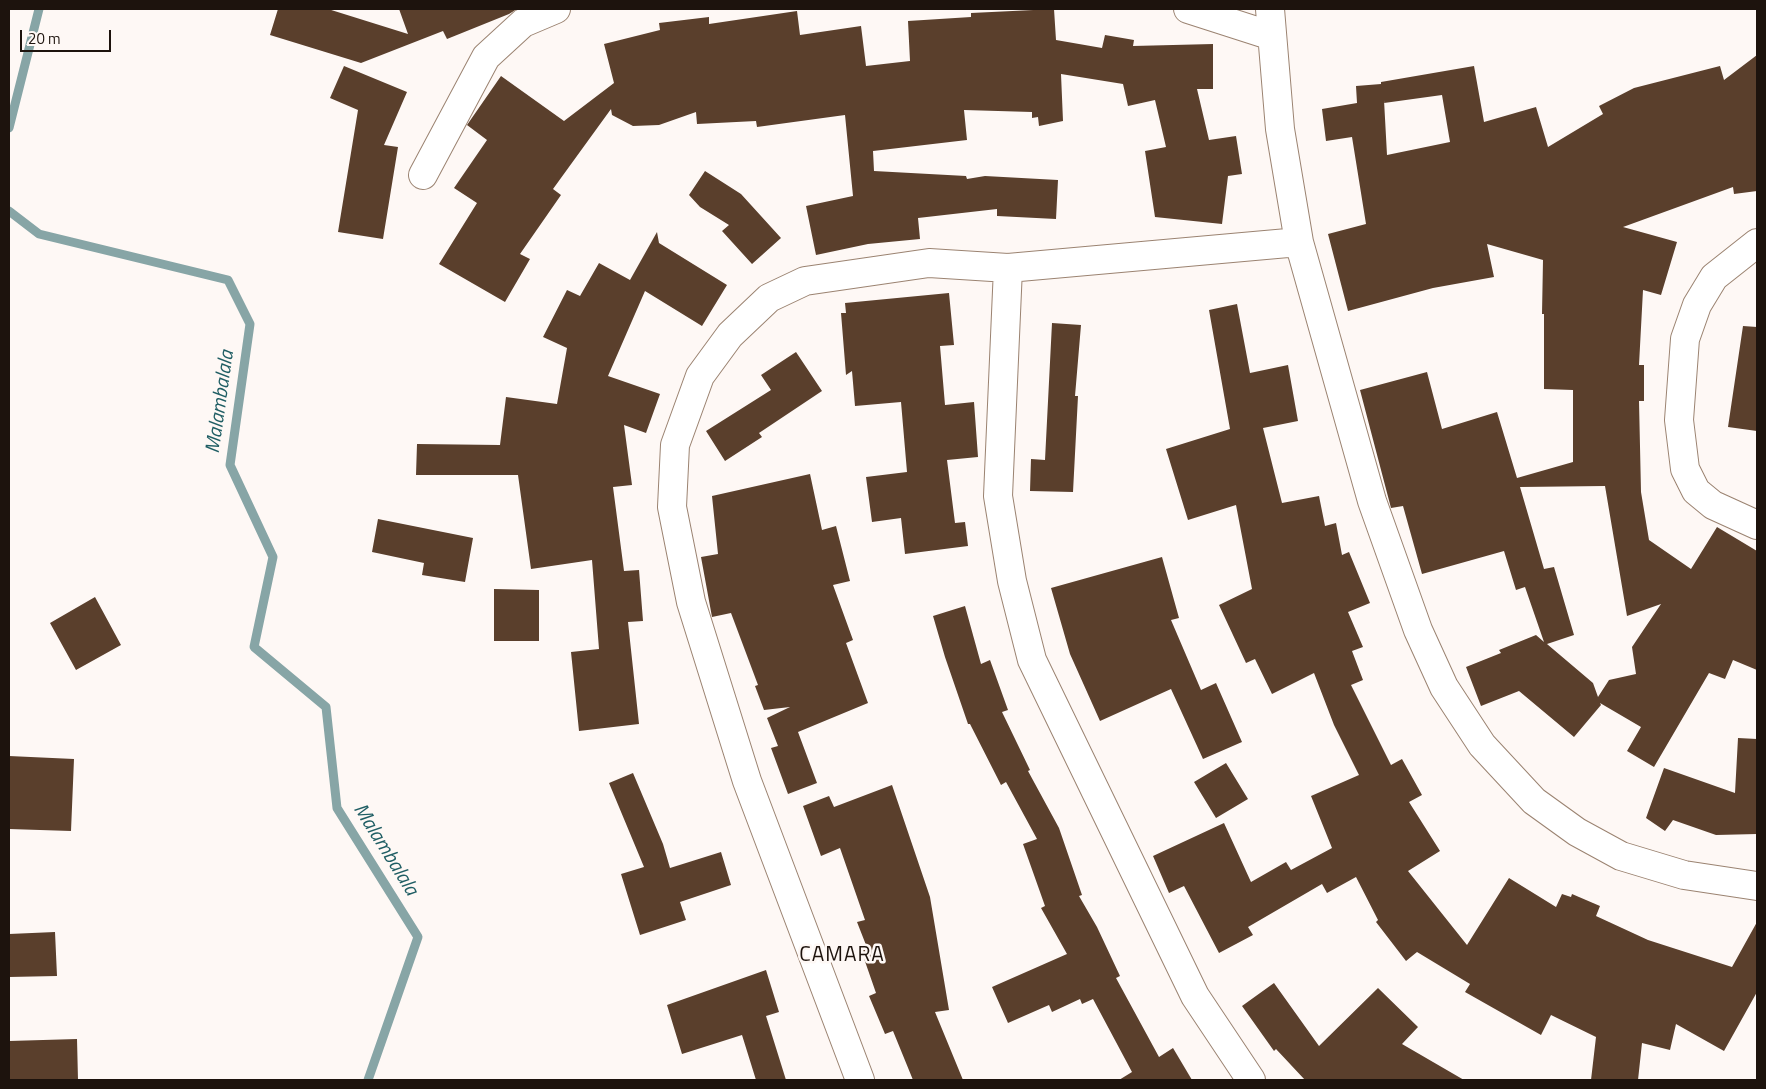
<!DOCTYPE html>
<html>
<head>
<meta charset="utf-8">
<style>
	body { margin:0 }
	#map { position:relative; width:1766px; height:1089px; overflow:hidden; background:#fef8f5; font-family:"Titillium Web",sans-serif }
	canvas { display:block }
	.frame { position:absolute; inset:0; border:10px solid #1d130d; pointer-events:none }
	.scale { position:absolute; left:20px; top:30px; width:91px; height:22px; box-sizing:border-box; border:2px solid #1d130d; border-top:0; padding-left:6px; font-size:15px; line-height:18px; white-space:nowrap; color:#1d130d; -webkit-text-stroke:4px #fef8f5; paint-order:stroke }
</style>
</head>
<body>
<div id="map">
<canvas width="1766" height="1089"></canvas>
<div class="frame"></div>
<div class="scale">20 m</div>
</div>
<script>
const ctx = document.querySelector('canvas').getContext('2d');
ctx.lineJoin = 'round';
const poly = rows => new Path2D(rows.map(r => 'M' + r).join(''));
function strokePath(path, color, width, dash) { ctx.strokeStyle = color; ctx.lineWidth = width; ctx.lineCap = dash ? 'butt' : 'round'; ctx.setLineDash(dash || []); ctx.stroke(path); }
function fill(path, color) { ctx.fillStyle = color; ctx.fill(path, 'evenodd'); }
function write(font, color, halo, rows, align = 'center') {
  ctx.font = font + ' "Titillium Web",sans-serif'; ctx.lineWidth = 5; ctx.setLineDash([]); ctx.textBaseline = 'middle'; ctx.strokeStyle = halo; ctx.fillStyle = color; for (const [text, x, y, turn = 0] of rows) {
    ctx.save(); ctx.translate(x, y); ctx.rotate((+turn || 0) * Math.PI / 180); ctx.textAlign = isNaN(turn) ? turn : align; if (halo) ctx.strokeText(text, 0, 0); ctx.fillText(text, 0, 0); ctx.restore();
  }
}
const stream = poly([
	[9,128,39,9],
	[9,211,39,234,228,280,250,324,230,465,273,557,254,647,326,707,337,808,418,937,368,1080]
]);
const building = poly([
	[278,9,328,9,408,34,399,9,517,9,509,14,447,39,443,31,361,63,270,35],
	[1054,9,1056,40,1102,48,1105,35,1134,40,1133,46,1213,44,1213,89,1197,89,1209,140,1236,136,1242,174,1228,176,1222,224,1155,217,1145,151,1166,147,1155,100,1128,106,1123,84,1061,74,1063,121,1039,126,1038,117,1032,118,1032,112,964,110,967,140,873,151,874,171,966,176,967,179,985,176,1058,180,1056,219,997,216,997,209,918,218,920,239,868,244,816,255,806,206,853,196,845,115,757,127,756,121,697,124,696,112,659,125,633,126,612,115,611,109,553,189,561,195,520,254,530,259,505,302,439,264,477,203,454,188,487,140,467,125,501,76,564,121,614,83,604,44,660,30,659,23,709,17,709,24,797,11,800,35,861,26,866,66,910,61,908,21,971,17,971,13],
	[1757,55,1757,191,1734,194,1733,187,1623,227,1677,242,1661,295,1643,290,1639,365,1644,365,1644,401,1639,401,1641,492,1649,540,1691,569,1717,527,1757,551,1757,670,1733,660,1725,679,1709,673,1654,767,1627,751,1641,727,1600,703,1601,705,1574,737,1519,691,1481,706,1466,667,1501,653,1499,650,1536,635,1544,642,1525,587,1516,590,1504,551,1422,574,1403,506,1391,508,1360,390,1427,372,1442,429,1497,412,1517,478,1573,462,1573,390,1544,389,1544,314,1542,314,1543,260,1487,244,1494,277,1433,288,1348,311,1328,234,1366,224,1352,137,1326,141,1322,109,1357,103,1356,86,1381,84,1381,82,1474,66,1484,122,1536,107,1548,147,1603,114,1599,106,1634,88,1720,66,1724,80],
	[1442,95,1450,142,1387,155,1384,100,1384,103],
	[1605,486,1627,616,1661,604,1632,647,1636,674,1609,680,1598,697,1593,683,1547,644,1574,635,1554,567,1544,569,1520,487],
	[344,66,407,92,384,145,398,147,383,239,338,232,358,110,330,98],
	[705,171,741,194,781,238,752,264,722,231,729,225,700,207,689,195],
	[657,232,659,243,727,285,702,326,645,291,608,376,660,394,646,433,624,425,632,485,613,487,624,571,639,570,643,621,628,622,639,724,579,731,571,652,599,649,592,560,531,569,518,475,416,475,417,444,500,445,506,397,557,404,567,348,543,337,567,290,580,296,599,263,630,280],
	[949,293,954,345,940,346,945,405,974,402,978,457,947,460,955,523,965,522,968,546,905,554,901,518,872,522,866,477,907,472,901,402,855,406,852,371,846,375,841,313,846,313,845,303],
	[1237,304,1250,373,1288,365,1298,421,1263,428,1282,503,1319,496,1325,526,1336,523,1342,555,1349,552,1370,603,1348,612,1363,647,1352,651,1363,680,1351,685,1391,765,1402,759,1422,795,1409,802,1440,851,1408,871,1467,945,1509,878,1556,907,1562,894,1571,897,1572,894,1600,906,1596,916,1648,940,1732,967,1757,922,1757,992,1724,1051,1676,1024,1670,1050,1642,1043,1638,1080,1591,1080,1596,1037,1551,1015,1541,1035,1465,992,1470,984,1417,952,1406,961,1376,922,1378,920,1356,877,1327,893,1322,884,1248,927,1253,935,1219,953,1184,886,1169,893,1153,856,1224,823,1251,882,1286,862,1291,870,1332,848,1311,796,1359,775,1334,725,1314,673,1272,694,1255,659,1246,663,1219,605,1252,589,1236,505,1188,520,1166,449,1230,429,1209,310],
	[1052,323,1081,325,1075,396,1078,396,1073,492,1030,491,1031,459,1045,460],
	[1743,326,1757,327,1757,431,1728,427],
	[796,352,822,391,759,433,762,437,725,461,706,431,771,390,761,375],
	[810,474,822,530,836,526,850,581,833,585,853,640,846,643,868,703,798,732,817,783,788,794,771,748,778,746,767,718,790,707,764,710,755,686,758,685,731,613,712,617,701,557,718,554,712,496],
	[378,519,473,538,465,582,422,575,424,563,372,552],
	[1162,557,1179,618,1171,620,1201,690,1216,683,1242,742,1203,759,1171,689,1100,721,1070,654,1051,588],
	[494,589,539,590,539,641,494,641],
	[95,597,121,645,76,670,50,623],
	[965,606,981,664,990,660,1008,710,1002,712,1030,770,1028,771,1059,828,1082,895,1079,896,1097,927,1120,976,1116,978,1159,1057,1173,1048,1192,1080,1119,1080,1132,1072,1093,999,1082,1004,1080,999,1052,1012,1049,1005,1008,1023,992,987,1067,954,1041,908,1045,906,1023,844,1037,839,1006,782,1001,785,970,724,968,724,945,657,933,616],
	[1738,738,1757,739,1757,834,1716,835,1673,820,1665,831,1646,818,1664,768,1735,793],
	[9,756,74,759,71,831,9,829],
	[1226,763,1248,799,1216,818,1194,782],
	[633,773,663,844,670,868,721,852,731,885,680,902,686,920,640,935,621,874,644,867,609,783],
	[892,785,930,897,949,1010,935,1012,963,1080,913,1080,893,1031,885,1034,869,996,876,993,860,947,866,945,857,922,865,920,840,848,821,856,803,806,829,796,834,807],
	[55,932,57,976,9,977,9,934],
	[766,970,779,1012,766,1016,786,1080,756,1080,742,1035,682,1054,667,1005],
	[1274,983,1319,1046,1378,988,1418,1027,1402,1044,1464,1080,1305,1080,1276,1049,1274,1051,1242,1006],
	[77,1039,78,1080,9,1080,9,1041]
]);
const minor = poly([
	[1188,9,1272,36],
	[1270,9,1280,129,1299,242,1372,501,1418,630,1444,687,1482,745,1534,801,1577,832,1621,856,1684,875,1757,886],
	[423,175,486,57,523,23,556,9],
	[1757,243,1714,277,1697,305,1685,339,1679,420,1685,469,1696,491,1713,505,1757,525],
	[1008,268,998,496,1012,581,1032,660,1195,996,1251,1080],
	[860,1080,747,781,691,602,672,507,675,445,700,376,730,335,769,298,805,281,929,263,1008,268,1299,242]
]);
const waterNames = [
	["Malambalala",221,402,-82],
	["Malambalala",385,850,58]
];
const quarterNames = [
	["CAMARA",842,956]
];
strokePath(stream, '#87a5a6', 9);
fill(building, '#5a3f2c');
strokePath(minor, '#9b8371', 30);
strokePath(minor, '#fff', 28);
write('italic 20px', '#205e64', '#fef8f5', waterNames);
ctx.letterSpacing = '1px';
write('21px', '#1d130d', '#fef8f5', quarterNames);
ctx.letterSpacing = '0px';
</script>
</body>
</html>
